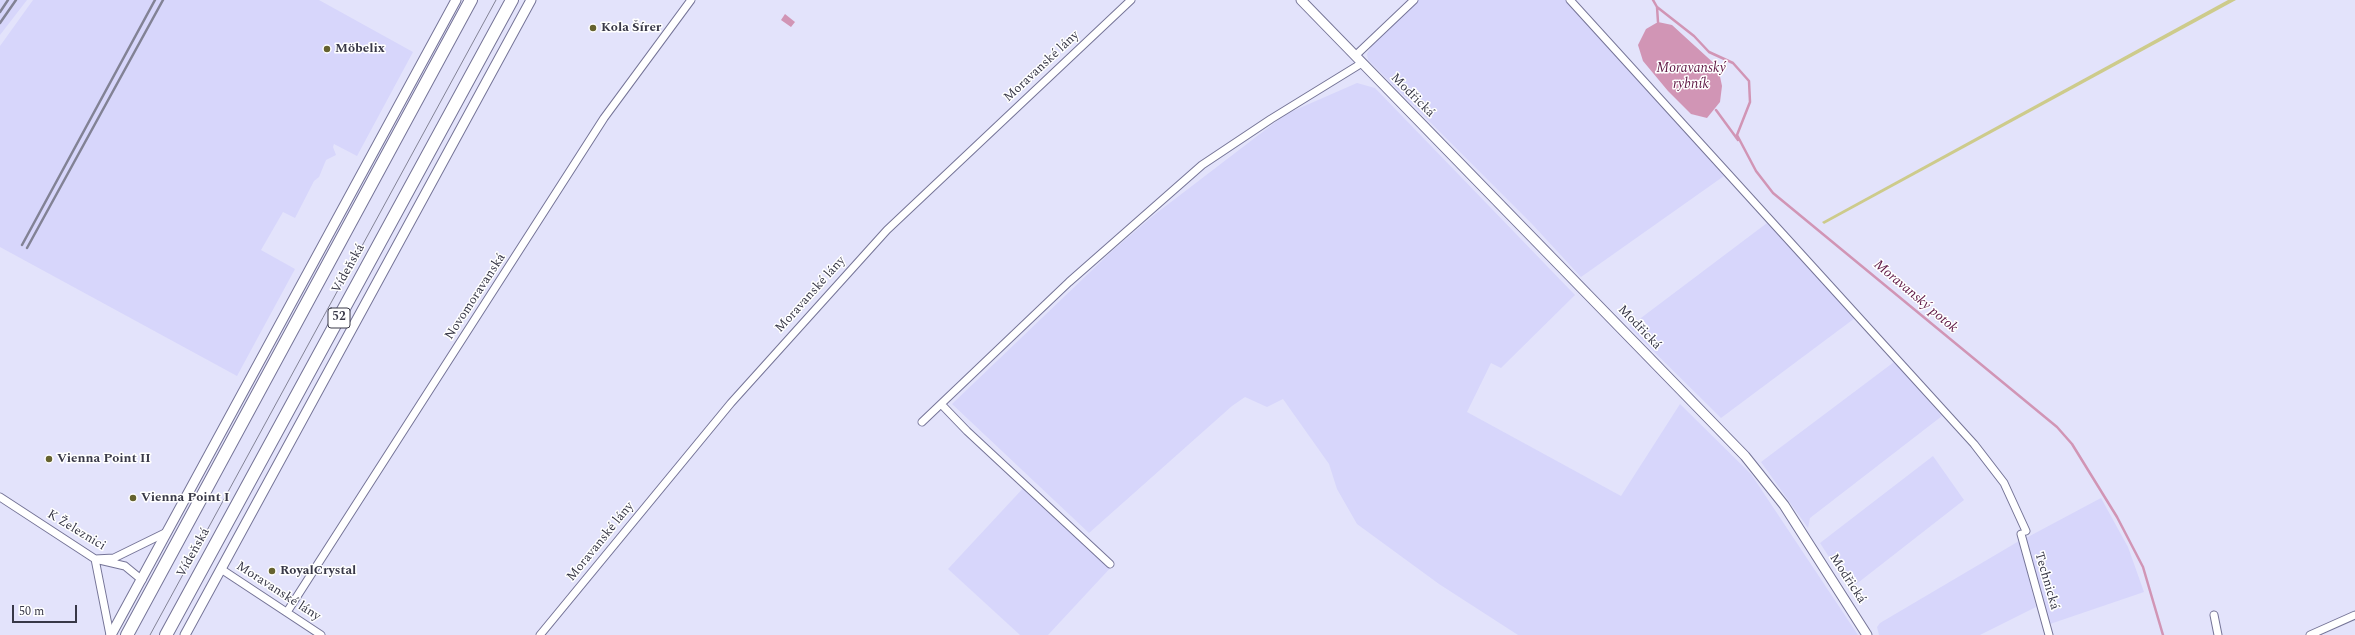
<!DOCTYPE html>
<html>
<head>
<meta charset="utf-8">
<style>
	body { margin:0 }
	#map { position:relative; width:2355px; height:635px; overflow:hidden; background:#e3e3fb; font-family:Spectral,serif }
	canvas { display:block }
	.scale { position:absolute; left:12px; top:605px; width:65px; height:18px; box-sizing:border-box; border:2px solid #383847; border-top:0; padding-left:5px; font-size:12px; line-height:14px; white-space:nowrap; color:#383847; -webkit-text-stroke:3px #fff; paint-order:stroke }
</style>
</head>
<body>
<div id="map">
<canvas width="2355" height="635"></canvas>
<div class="scale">50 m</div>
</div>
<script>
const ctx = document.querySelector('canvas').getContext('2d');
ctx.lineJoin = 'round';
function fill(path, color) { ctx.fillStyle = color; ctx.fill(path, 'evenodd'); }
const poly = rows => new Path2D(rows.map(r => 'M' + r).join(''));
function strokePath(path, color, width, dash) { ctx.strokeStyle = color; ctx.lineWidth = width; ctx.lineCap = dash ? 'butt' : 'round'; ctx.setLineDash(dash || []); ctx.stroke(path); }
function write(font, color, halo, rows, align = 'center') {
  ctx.font = font + ' Spectral,serif'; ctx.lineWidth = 3; ctx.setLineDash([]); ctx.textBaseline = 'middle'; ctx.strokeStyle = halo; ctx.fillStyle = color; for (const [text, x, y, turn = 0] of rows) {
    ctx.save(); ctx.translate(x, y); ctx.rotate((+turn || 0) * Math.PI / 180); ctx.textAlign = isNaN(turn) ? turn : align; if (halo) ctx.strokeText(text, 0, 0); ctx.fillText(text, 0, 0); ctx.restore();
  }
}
const built = poly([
	[0,0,27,0,0,35],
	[33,0,319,0,413,52,357,156,334,144,333,147,336,155,326,160,319,177,314,181,295,218,283,212,261,250,295,269,237,376,0,247,0,46],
	[1418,0,1566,0,1724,176,1581,277,1532,224,1368,60,1367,54,1371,47],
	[1357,83,1375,88,1575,295,1501,368,1491,363,1467,412,1621,496,1680,404,1751,474,1858,635,1518,635,1439,584,1357,524,1337,489,1329,464,1283,399,1267,407,1245,397,1232,406,1089,533,952,404,1112,251,1154,215,1286,114],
	[1767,223,1855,318,1721,418,1629,327],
	[1894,362,1942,416,1810,518,1808,528,1761,462],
	[1933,456,1964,500,1850,589,1820,543],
	[1027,484,1114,564,1048,635,1020,635,948,569],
	[2101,498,2128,547,2144,592,2050,624,2026,538],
	[2019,541,2036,607,1980,635,1879,635,1877,627,1880,623]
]);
const green = poly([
	[2228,0,2236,0,1824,224,1822,222]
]);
const water = poly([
	[785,14,795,22,791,27,781,20],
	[1658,22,1672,25,1718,67,1722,86,1720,102,1707,118,1691,114,1668,91,1643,61,1638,45,1646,29]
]);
const stream = poly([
	[1653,0,1657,7,1694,36,1709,52,1733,63,1749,81,1750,102,1737,135,1756,171,1773,193,2057,427,2072,444,2117,517,2143,567,2163,635],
	[1657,7,1658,22],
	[1716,110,1738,140]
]);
const minor = poly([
	[1570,0,1974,444,2004,483,2026,531],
	[1355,56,1414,0],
	[941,404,967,431,1110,564],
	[922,422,1069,282,1202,165,1271,119,1362,63],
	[0,497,95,559,125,566,142,580],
	[2021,534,2049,635],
	[221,569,321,635],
	[287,612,604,118,691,0],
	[2214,615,2218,635],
	[110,635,95,559,114,558,167,532],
	[540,635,731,403,887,230,1131,0],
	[2310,635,2355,615]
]);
const tertiary = poly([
	[1301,0,1745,456,1784,505,1867,635],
	[111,635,456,0],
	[185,635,531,0]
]);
const trunk = poly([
	[127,635,471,0],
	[166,635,512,0]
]);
const tram = poly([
	[150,635,496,0]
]);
const rail = poly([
	[0,12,8,0],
	[0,23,16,0],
	[22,245,155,0],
	[27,248,163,0]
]);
const markers = [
	[593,28,4,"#65622f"],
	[327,49,4,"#65622f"],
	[49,459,4,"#65622f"],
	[133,498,4,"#65622f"],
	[272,571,4,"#65622f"]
];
const shields = [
	[339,318,22]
];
const shieldNames = [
	["52",339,318]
];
const poiNames = [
	["Kola Šírer",601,28],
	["Möbelix",335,49],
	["Vienna Point II",57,459],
	["Vienna Point I",141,498],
	["RoyalCrystal",280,571]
];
const streetNames = [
	["Moravanské lány",1042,67,-43],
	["Modřická",1412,96,45],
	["Vídeňská",349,269,-61],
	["Moravanské lány",811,295,-48],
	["Novomoravanská",476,297,-57],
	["Modřická",1639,328,46],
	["K Železnici",76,531,31],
	["Moravanské lány",601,542,-51],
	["Vídeňská",194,553,-61],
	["Modřická",1847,579,57],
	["Technická",2046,581,74],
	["Moravanské lány",278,592,33]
];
const waterNames = [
	["Moravanský",1691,69],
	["rybník",1691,85],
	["Moravanský potok",1915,297,40]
];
fill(built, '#d7d6fb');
fill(green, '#cdcb8b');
fill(water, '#d195b5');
strokePath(stream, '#d195b5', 2.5);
strokePath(minor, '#757497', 9);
strokePath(tertiary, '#757497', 11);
strokePath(trunk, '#757497', 14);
strokePath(minor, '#fff', 7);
strokePath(tertiary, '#fff', 9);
strokePath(trunk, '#fff', 12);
strokePath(tram, '#828295', 1);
strokePath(rail, '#828295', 2.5);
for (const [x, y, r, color] of markers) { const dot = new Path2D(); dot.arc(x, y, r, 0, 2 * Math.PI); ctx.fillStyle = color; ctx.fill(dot); strokePath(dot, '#fff', 1.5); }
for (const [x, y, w] of shields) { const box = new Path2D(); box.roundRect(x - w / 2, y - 10, w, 20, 3); ctx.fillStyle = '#fff'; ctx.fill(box); strokePath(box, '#383847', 1); }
write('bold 12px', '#383847', null, shieldNames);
write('bold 13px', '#383847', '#fff', poiNames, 'left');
write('13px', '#383847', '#fff', streetNames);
write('italic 14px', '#601945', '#fff', waterNames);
</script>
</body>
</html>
